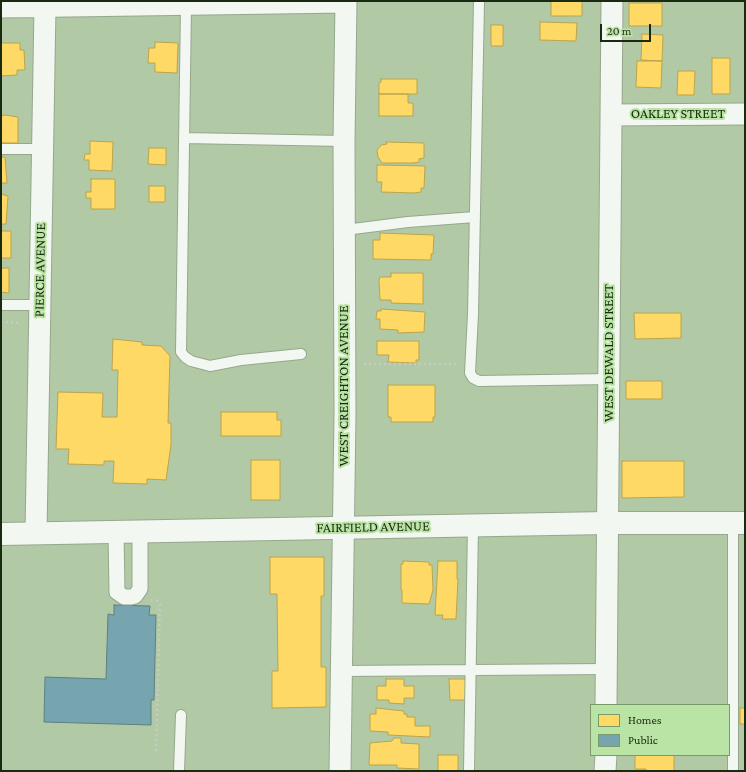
<!DOCTYPE html>
<html>
<head>
<meta charset="utf-8">
<style>
	body { margin:0 }
	#map { position:relative; width:746px; height:772px; overflow:hidden; background:#b2c9a6; font-family:"Crimson Pro",serif }
	canvas { display:block }
	.frame { position:absolute; inset:0; border:2px solid #1a2a11; pointer-events:none }
	.legend { position:absolute; left:590px; top:704px; width:140px; height:52px; box-sizing:border-box; background:#bae4a5; border:1px solid #7a9a6a; margin:0; padding:5px 7px; list-style:none; font-size:12px; color:#1a2a11 }
	.legend li { display:flex; align-items:center; gap:8px; height:20px }
	.legend b { width:20px; border:1px solid #7a9a6a }
	.scale { position:absolute; left:600px; top:24px; width:51px; height:18px; box-sizing:border-box; border:2px solid #1a2a11; border-top:0; padding-left:5px; font-size:12px; line-height:14px; white-space:nowrap; color:#1a2a11; -webkit-text-stroke:3px #bae4a5; paint-order:stroke }
</style>
</head>
<body>
<div id="map">
<canvas width="746" height="772"></canvas>
<div class="frame"></div>
<ul class="legend">
<li><b style="height:11px;background:#ffd966"></b>Homes</li>
<li><b style="height:11px;background:#76a5af"></b>Public</li>
</ul>
<div class="scale">20 m</div>
</div>
<script>
const ctx = document.querySelector('canvas').getContext('2d');
ctx.lineJoin = 'round';
function fill(path, color) { ctx.fillStyle = color; ctx.fill(path, 'evenodd'); }
const poly = rows => new Path2D(rows.map(r => 'M' + r).join(''));
function strokePath(path, color, width, dash) { ctx.strokeStyle = color; ctx.lineWidth = width; ctx.lineCap = dash ? 'butt' : 'round'; ctx.setLineDash(dash || []); ctx.stroke(path); }
function write(font, color, halo, rows, align = 'center') {
  ctx.font = font + ' "Crimson Pro",serif'; ctx.lineWidth = 4; ctx.setLineDash([]); ctx.textBaseline = 'middle'; ctx.strokeStyle = halo; ctx.fillStyle = color; for (const [text, x, y, turn = 0] of rows) {
    ctx.save(); ctx.translate(x, y); ctx.rotate((+turn || 0) * Math.PI / 180); ctx.textAlign = isNaN(turn) ? turn : align; if (halo) ctx.strokeText(text, 0, 0); ctx.fillText(text, 0, 0); ctx.restore();
  }
}
const homes = poly([
	[551,1,582,1,582,16,551,16,551,1],
	[629,3,662,3,662,26,629,26,629,3],
	[540,22,577,23,576,41,540,40,540,22],
	[491,25,503,25,503,46,491,46,491,25],
	[642,34,663,35,662,61,641,60,642,34],
	[155,42,178,43,177,73,155,72,155,63,148,63,149,48,155,48,155,42],
	[1,43,20,43,20,50,24,50,25,70,17,70,17,75,1,76,1,43],
	[712,58,730,58,730,94,712,94,712,58],
	[637,61,662,61,661,88,636,87,637,61],
	[678,71,695,71,694,95,677,95,678,71],
	[381,79,417,79,417,94,379,94,379,83,381,82,381,79],
	[379,94,408,94,408,103,413,103,413,116,379,116,379,94],
	[5,115,18,117,18,143,1,143,1,116,5,115],
	[90,141,113,142,112,171,89,170,89,160,84,160,85,154,90,154,90,141],
	[386,142,424,143,424,158,419,159,419,162,413,163,382,163,378,157,377,150,381,145,387,144,386,142],
	[149,148,166,148,166,165,148,164,149,148],
	[1,157,5,157,7,183,1,183,1,157],
	[377,165,425,166,424,188,421,188,421,192,414,193,381,192,382,182,377,182,377,165],
	[91,179,115,179,115,209,91,209,91,198,86,198,86,192,91,192,91,179],
	[149,186,165,186,165,202,149,202,149,186],
	[1,194,8,196,6,224,1,224,1,194],
	[1,231,11,231,11,258,1,258,1,231],
	[380,233,434,235,433,254,431,254,431,260,373,259,373,240,380,240,380,233],
	[1,268,9,268,9,293,1,292,1,268],
	[391,273,423,273,423,304,391,303,391,300,380,300,379,280,380,277,391,277,391,273],
	[381,309,425,312,424,332,398,333,398,330,380,329,380,319,376,319,377,311,381,311,381,309],
	[634,313,681,313,681,338,635,339,634,313],
	[113,339,142,342,142,345,161,346,170,356,168,423,171,423,171,445,166,480,147,479,147,484,113,483,114,461,104,461,104,465,68,464,69,449,56,449,58,392,103,393,102,417,117,417,118,370,112,370,113,339],
	[377,341,419,341,419,360,416,360,416,363,388,362,389,355,377,355,377,341],
	[626,381,662,381,662,399,626,399,626,381],
	[388,385,435,385,435,417,433,417,433,422,391,422,391,417,388,417,388,385],
	[221,412,277,412,277,420,281,420,281,436,221,436,221,412],
	[251,460,280,460,280,500,251,500,251,460],
	[622,461,684,461,684,497,622,498,622,461],
	[270,557,324,557,324,596,321,596,321,667,326,667,326,707,272,708,272,671,278,671,277,594,270,594,270,557],
	[403,561,429,562,429,565,432,565,433,590,429,604,402,603,402,590,401,590,401,564,403,564,403,561],
	[438,561,457,561,457,579,458,579,456,619,442,619,443,615,435,615,438,561],
	[386,679,404,679,404,686,414,686,414,698,404,698,404,704,389,703,389,700,377,700,377,686,386,686,386,679],
	[449,679,467,679,467,700,450,700,449,679],
	[376,708,404,711,404,714,407,714,407,717,415,717,415,726,430,726,430,737,388,735,388,732,370,731,370,714,376,714,376,708],
	[740,708,745,708,745,724,740,724,740,708],
	[394,738,401,738,401,743,419,744,419,769,397,768,397,765,369,765,370,743,392,741,394,738],
	[438,755,458,755,458,771,438,771,438,755],
	[635,755,674,755,674,771,646,771,646,769,635,769,635,755]
]);
const public = poly([
	[114,605,150,606,149,615,156,615,154,700,151,700,151,725,44,722,45,677,106,679,108,614,114,615,114,605]
]);
const path = poly([
	[1,322,21,323],
	[364,364,459,364],
	[151,600,157,601,160,605,156,754]
]);
const service = poly([
	[479,1,473,314,470,373,473,378,479,381,609,379],
	[186,6,181,352,185,357,191,361,210,366,241,360,301,354],
	[184,138,344,141],
	[1,149,42,149],
	[345,230,408,222,475,217],
	[1,305,40,305],
	[341,671,606,669],
	[179,771,181,715],
	[469,771,473,525],
	[733,771,733,523]
]);
const pedestrian = poly([
	[116,532,117,592,124,597,131,597,135,596,140,589,140,532]
]);
const minor = poly([
	[1,7,346,2],
	[611,115,745,114],
	[36,533,45,7],
	[606,705,612,1],
	[340,771,345,414,344,141,346,1],
	[605,771,606,755]
]);
const secondary = poly([
	[1,534,607,523,745,523]
]);
const streetNames = [
	["OAKLEY STREET",678,114],
	["PIERCE AVENUE",40,270,-89],
	["WEST DEWALD STREET",609,353,-90],
	["WEST CREIGHTON AVENUE",344,386,-90],
	["FAIRFIELD AVENUE",373,527,-1]
];
fill(homes, '#ffd966');
strokePath(homes, '#baa44c', 1);
fill(public, '#76a5af');
strokePath(public, '#5a8080', 1);
strokePath(service, '#96a78d', 12);
strokePath(pedestrian, '#96a78d', 17);
strokePath(minor, '#96a78d', 23);
strokePath(secondary, '#96a78d', 24);
strokePath(path, '#c5ccc0', 2.5, [2, 3]);
strokePath(service, '#f3f7f2', 10);
strokePath(pedestrian, '#f3f7f2', 15);
strokePath(minor, '#f3f7f2', 21);
strokePath(secondary, '#f3f7f2', 22);
write('14px', '#1a2a11', '#bae4a5', streetNames);
</script>
</body>
</html>
